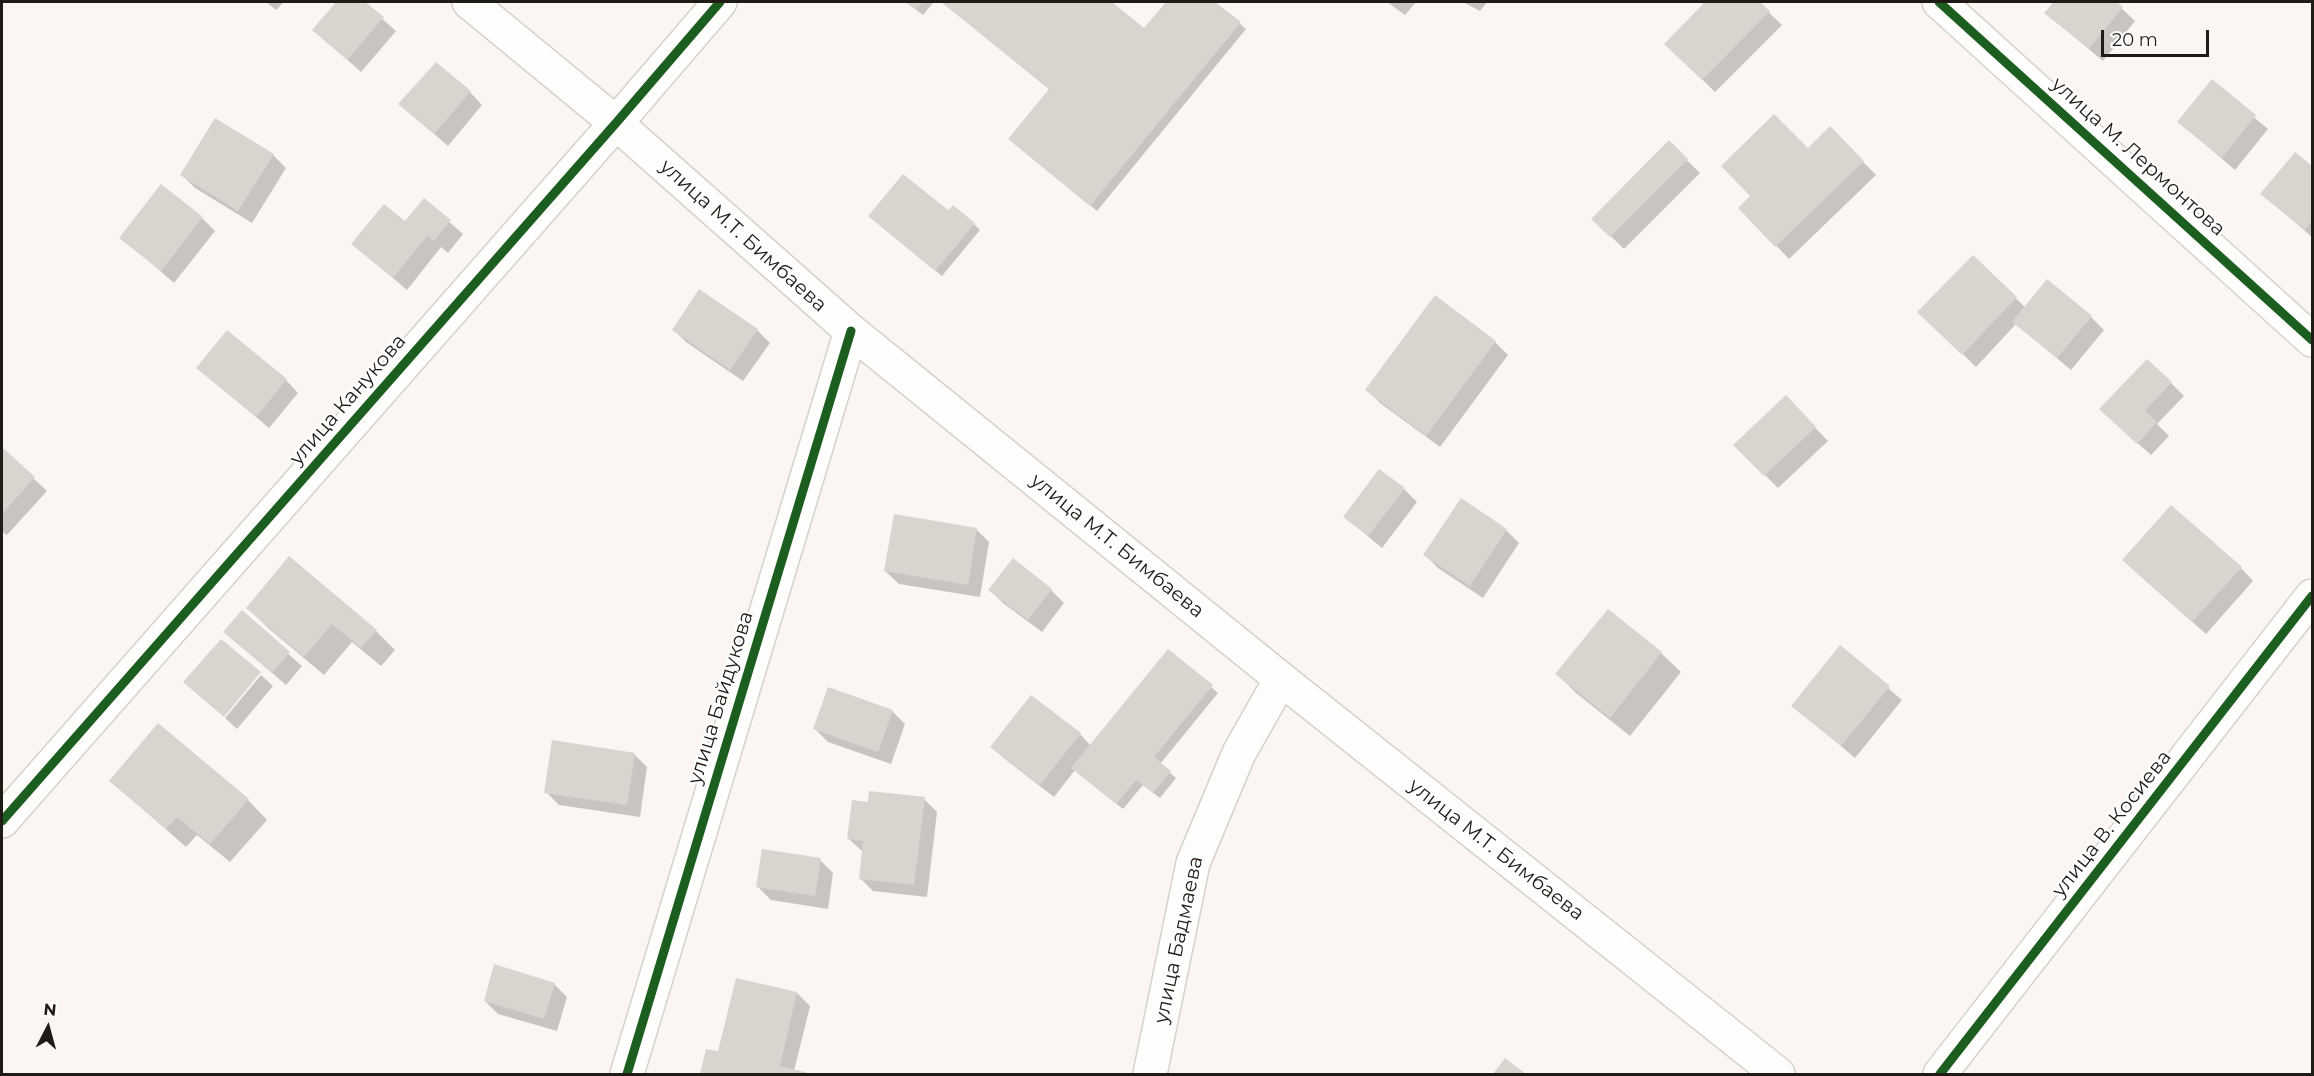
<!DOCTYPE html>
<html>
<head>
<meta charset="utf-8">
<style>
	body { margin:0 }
	#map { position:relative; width:2314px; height:1076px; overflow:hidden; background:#fbf6f1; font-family:Montserrat,sans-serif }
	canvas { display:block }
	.frame { position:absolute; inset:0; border:3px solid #211b16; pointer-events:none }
	.north { position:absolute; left:18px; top:998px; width:60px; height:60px; -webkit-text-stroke:4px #fff; paint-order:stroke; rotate:6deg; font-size:16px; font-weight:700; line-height:24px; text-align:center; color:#211b16 }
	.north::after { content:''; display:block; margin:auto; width:21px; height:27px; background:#211b16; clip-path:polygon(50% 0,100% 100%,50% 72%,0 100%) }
	.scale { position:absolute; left:2101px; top:30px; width:108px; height:27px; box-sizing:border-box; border:3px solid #211b16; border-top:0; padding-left:8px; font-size:18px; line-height:21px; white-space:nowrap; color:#211b16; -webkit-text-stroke:4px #fff; paint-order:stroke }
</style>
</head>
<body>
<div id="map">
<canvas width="2314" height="1076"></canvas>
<div class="frame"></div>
<div class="north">N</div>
<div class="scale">20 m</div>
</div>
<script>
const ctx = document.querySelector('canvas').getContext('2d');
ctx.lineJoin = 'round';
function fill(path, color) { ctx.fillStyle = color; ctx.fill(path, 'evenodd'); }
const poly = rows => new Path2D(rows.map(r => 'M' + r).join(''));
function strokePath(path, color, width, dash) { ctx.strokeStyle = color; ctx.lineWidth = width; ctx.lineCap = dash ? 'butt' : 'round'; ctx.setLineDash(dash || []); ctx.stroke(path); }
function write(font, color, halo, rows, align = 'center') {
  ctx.font = font + ' Montserrat,sans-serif'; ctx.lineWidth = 4.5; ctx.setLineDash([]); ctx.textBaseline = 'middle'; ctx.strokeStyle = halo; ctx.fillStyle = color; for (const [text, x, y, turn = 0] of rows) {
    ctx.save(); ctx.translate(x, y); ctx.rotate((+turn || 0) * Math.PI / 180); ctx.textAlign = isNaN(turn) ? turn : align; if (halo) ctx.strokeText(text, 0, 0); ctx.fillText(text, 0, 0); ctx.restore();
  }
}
const shadow = poly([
	[266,2,284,2,276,10],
	[338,2,363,2,396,31,361,72,314,30],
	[906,2,934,2,923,15],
	[942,2,1110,2,1145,30,1168,2,1213,2,1246,29,1097,211,1016,145,1050,90],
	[1387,2,1416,2,1405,15],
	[1463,2,1487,2,1480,11],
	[1707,2,1758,2,1782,25,1715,92,1666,44],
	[2056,2,2115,2,2135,21,2103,61,2046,13],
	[2212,82,2268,129,2235,170,2179,122],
	[470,92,482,105,448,146,400,104],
	[1830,129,1876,175,1789,259,1740,208],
	[1669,143,1700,173,1624,249,1593,219],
	[2295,154,2312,168,2312,237,2262,194],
	[273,155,286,168,252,223,195,188,182,175],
	[161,186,202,218,215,231,174,283,121,237],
	[424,200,463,234,448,253,441,247,407,290,353,244,406,223],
	[948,212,974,224,980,230,942,276,877,222],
	[1973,257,2026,308,2091,317,2104,330,2071,370,2016,324,1976,367,1920,312],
	[1435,298,1495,342,1508,355,1440,447,1380,403,1367,390],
	[673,329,757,330,770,343,743,381,686,342],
	[198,368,286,380,298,393,269,428],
	[2171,383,2184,396,2157,424,2169,436,2151,455,2114,422],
	[1798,410,1828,441,1778,488,1735,445],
	[2,449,47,491,7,535,2,532],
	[1404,489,1417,502,1382,548,1345,517],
	[1461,500,1506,530,1519,543,1483,598,1438,568,1425,555],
	[976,529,989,542,980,597,899,584,885,571],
	[1013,561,1051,590,1064,603,1042,632,1003,603,990,590],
	[2241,568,2253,581,2206,634,2137,573],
	[248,608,376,631,395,650,381,666,352,642,324,675,267,627],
	[1608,611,1661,653,1681,672,1630,736,1576,693,1557,674],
	[242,613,302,666,286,685,225,632],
	[1840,647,1902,700,1855,758,1793,705],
	[1169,651,1218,693,1160,764,1176,778,1160,798,1143,785,1123,809,1075,770,1054,797,1005,759,992,747,1080,734,1091,746],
	[261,675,273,686,237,729,225,718],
	[892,711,905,724,891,764,828,742,815,729],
	[634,754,647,767,640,817,559,805,546,792],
	[111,781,248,800,267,820,230,862,197,835,186,847],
	[924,799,937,812,927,897,873,891,860,878,863,852,849,839,869,804],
	[820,860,833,873,828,909,771,900,758,887],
	[554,984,567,997,557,1031,498,1014,485,1001],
	[797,993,810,1006,794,1071,811,1074,701,1074,707,1051,719,1053]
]);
const building = poly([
	[336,2,365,2,384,17,347,60,312,30],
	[905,2,923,2,916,10],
	[941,2,1112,2,1144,28,1166,2,1215,2,1241,22,1090,206,1008,139,1049,89],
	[1705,2,1760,2,1770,11,1702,80,1664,44],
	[2054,2,2117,2,2123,7,2089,49,2044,13],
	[436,62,471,91,434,134,398,104],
	[2212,79,2256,115,2222,158,2177,122],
	[1774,114,1808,148,1830,126,1864,161,1775,247,1738,208,1750,196,1721,166],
	[215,118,274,154,238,211,180,175],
	[1669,140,1688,159,1610,237,1591,219],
	[2295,152,2312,166,2312,221,2305,230,2260,194],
	[903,174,948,210,953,205,975,223,935,271,868,216],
	[161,184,203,217,161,271,119,238],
	[424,198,451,220,434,241,427,236,393,278,351,244,384,204,405,221],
	[1973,255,2017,297,1962,355,1917,312],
	[2047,279,2092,316,2057,358,2012,322],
	[699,289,758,329,730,370,672,330],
	[1435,295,1496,341,1426,436,1365,390],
	[227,330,287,379,256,417,196,368],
	[2147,359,2172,382,2145,411,2157,422,2137,444,2099,409],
	[1786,395,1816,427,1764,476,1733,445],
	[2,447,35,477,2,514],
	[1379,469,1405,488,1368,536,1343,517],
	[1461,498,1507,529,1470,586,1423,555],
	[2171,505,2242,567,2192,622,2122,560],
	[894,514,977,528,968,585,884,571],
	[289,556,377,630,361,648,332,624,304,657,246,608],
	[1013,558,1052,589,1028,620,988,590],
	[1608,609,1662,652,1610,718,1555,674],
	[242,610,290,652,272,673,223,632],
	[221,639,261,672,224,717,183,682],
	[1840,645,1890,686,1841,746,1791,706],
	[1168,649,1213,685,1154,757,1171,771,1153,793,1136,780,1116,804,1071,768],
	[828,687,893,710,878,752,813,729],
	[1031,695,1081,733,1040,785,990,747],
	[158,723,249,799,210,844,177,817,166,829,109,781],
	[552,740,635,753,627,805,544,793],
	[869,791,925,797,914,885,859,879,863,841,847,839,852,800,868,802],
	[762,849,821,858,815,896,756,887],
	[494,964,555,983,544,1019,484,1001],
	[736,978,797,992,780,1066,813,1074,700,1074,706,1049,718,1051],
	[1505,1058,1526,1074,1493,1074]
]);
const minor = poly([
	[1939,2,2312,340],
	[2,821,616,123,720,2],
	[627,1074,851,331],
	[1150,1074,1193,863,1239,753,1281,679],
	[1940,1074,2312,596]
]);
const major = poly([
	[469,2,616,123,851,331,1281,679,1778,1074]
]);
const cycleway = poly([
	[1939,2,2312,340],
	[2,821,616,123,720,2],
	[627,1074,851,331],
	[1940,1074,2312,596]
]);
const streetNames = [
	["улица М. Лермонтова",2138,157,42],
	["улица М.Т. Бимбаева",743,236,42],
	["улица Канукова",348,400,-49],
	["улица М.Т. Бимбаева",1117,546,39],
	["улица Байдукова",721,698,-73],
	["улица В. Косиева",2112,824,-52],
	["улица М.Т. Бимбаева",1496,850,38],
	["улица Бадмаева",1179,940,-78]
];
fill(shadow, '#0003');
fill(building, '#dad4cf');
strokePath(minor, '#d6d1cc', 36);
strokePath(major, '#d6d1cc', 36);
strokePath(minor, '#fefefd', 33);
strokePath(major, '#fefefd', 33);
strokePath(cycleway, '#1b5e20', 9);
write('20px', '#211b16', '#fff', streetNames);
</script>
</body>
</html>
